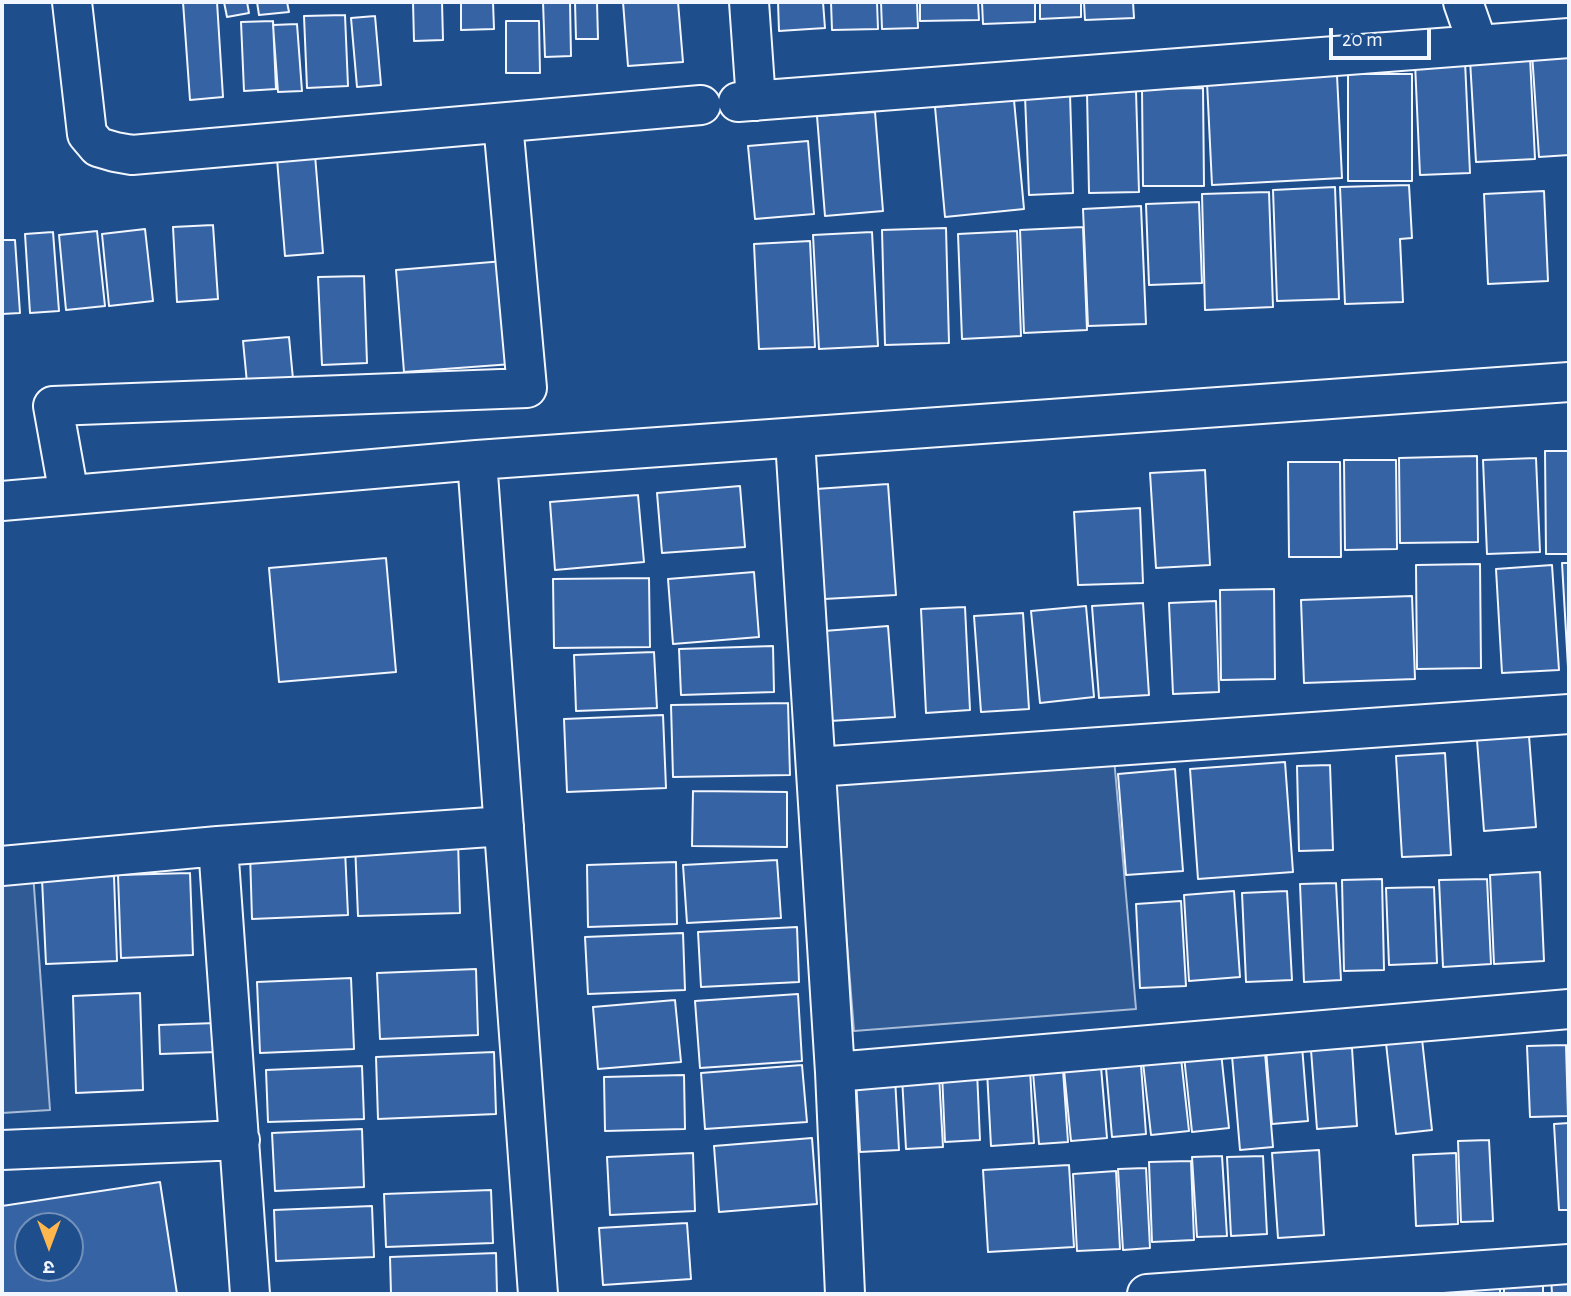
<!DOCTYPE html>
<html>
<head>
<meta charset="utf-8">
<style>
	body { margin:0 }
	#map { position:relative; width:1571px; height:1296px; overflow:hidden; background:#1f4e8c; font-family:"Alegreya Sans","Noto Sans Devanagari",sans-serif }
	canvas { display:block }
	.frame { position:absolute; inset:0; border:4px solid #f2f6ff; pointer-events:none }
	.north { position:absolute; left:14px; top:1212px; width:70px; height:70px; box-sizing:border-box; background:#1f4e8c; border:2px solid #7391ba; border-radius:50%; rotate:180deg; font-size:19px; font-weight:700; line-height:28px; text-align:center; color:#f2f6ff }
	.north::after { content:''; display:block; margin:auto; width:24px; height:32px; background:#ffb74d; clip-path:polygon(50% 0,100% 100%,50% 72%,0 100%) }
	.scale { position:absolute; left:1329px; top:28px; width:102px; height:32px; box-sizing:border-box; border:4px solid #f2f6ff; border-top:0; padding-left:9px; font-size:21px; line-height:24px; white-space:nowrap; color:#f2f6ff; -webkit-text-stroke:5px #1f4e8c; paint-order:stroke }
</style>
</head>
<body>
<div id="map">
<canvas width="1571" height="1296"></canvas>
<div class="frame"></div>
<div class="north">उ</div>
<div class="scale">20 m</div>
</div>
<script>
const ctx = document.querySelector('canvas').getContext('2d');
ctx.lineJoin = 'round';
function fill(path, color) { ctx.fillStyle = color; ctx.fill(path, 'evenodd'); }
const poly = rows => new Path2D(rows.map(r => 'M' + r).join(''));
function strokePath(path, color, width, dash) { ctx.strokeStyle = color; ctx.lineWidth = width; ctx.lineCap = dash ? 'butt' : 'round'; ctx.setLineDash(dash || []); ctx.stroke(path); }
const built = poly([
	[1114,758,1136,1009,854,1031,834,781,1114,758],
	[33,873,50,1110,2,1113,2,875,33,873]
]);
const building = poly([
	[183,2,217,2,223,97,190,100,183,2],
	[224,2,247,2,249,13,227,17,224,2],
	[257,2,287,2,289,12,259,15,257,2],
	[413,2,442,2,443,40,414,41,413,2],
	[461,2,493,2,494,29,461,30,461,2],
	[543,2,570,2,571,56,545,57,543,2],
	[575,2,597,2,598,39,576,39,575,2],
	[623,2,678,2,683,62,628,66,623,2],
	[778,2,823,2,825,28,779,31,778,2],
	[831,2,877,2,878,29,832,30,831,2],
	[881,2,917,2,918,28,882,29,881,2],
	[920,2,978,2,979,20,920,21,920,2],
	[982,2,1035,2,1035,22,983,24,982,2],
	[1040,2,1081,2,1081,17,1040,19,1040,2],
	[1084,2,1133,2,1134,18,1085,20,1084,2],
	[345,15,348,86,307,88,304,16,345,15],
	[375,16,381,85,357,87,351,18,375,16],
	[273,21,276,89,244,91,241,22,273,21],
	[506,21,539,21,540,73,506,73,506,21],
	[297,24,302,91,278,92,273,25,297,24],
	[1569,51,1569,155,1539,157,1532,53,1569,51],
	[1530,57,1535,159,1476,162,1470,60,1530,57],
	[1465,61,1470,173,1420,175,1415,63,1465,61],
	[1348,74,1412,74,1412,181,1348,181,1348,74],
	[1337,75,1342,178,1212,185,1207,82,1337,75],
	[1203,88,1204,186,1143,186,1142,89,1203,88],
	[1136,91,1139,192,1089,193,1087,92,1136,91],
	[1070,94,1073,193,1029,195,1025,96,1070,94],
	[1014,100,1024,209,945,217,935,107,1014,100],
	[875,112,883,211,825,216,817,116,875,112],
	[808,141,814,214,755,219,748,146,808,141],
	[315,155,323,253,285,256,277,159,315,155],
	[1409,185,1412,238,1400,239,1403,302,1345,304,1340,187,1409,185],
	[1335,187,1339,299,1277,301,1273,190,1335,187],
	[1544,191,1548,281,1488,284,1484,194,1544,191],
	[1269,192,1273,307,1205,310,1202,194,1269,192],
	[1199,202,1202,283,1149,285,1146,204,1199,202],
	[1141,206,1146,324,1088,326,1083,209,1141,206],
	[213,225,218,299,177,302,173,227,213,225],
	[1083,227,1087,330,1024,333,1020,230,1083,227],
	[946,228,949,343,885,345,882,230,946,228],
	[145,229,153,301,109,306,102,234,145,229],
	[97,231,105,306,66,310,59,235,97,231],
	[1017,231,1021,336,962,339,958,234,1017,231],
	[53,232,59,311,30,313,25,234,53,232],
	[872,232,878,346,819,349,813,235,872,232],
	[2,240,15,240,20,313,2,314,2,240],
	[810,241,815,347,759,349,754,244,810,241],
	[504,261,512,364,404,372,396,270,504,261],
	[364,276,367,363,322,365,318,277,364,276],
	[289,337,293,379,247,383,243,341,289,337],
	[1545,451,1569,451,1569,554,1546,554,1545,451],
	[1477,456,1478,542,1400,543,1399,458,1477,456],
	[1536,458,1540,552,1487,554,1483,460,1536,458],
	[1344,460,1396,460,1397,549,1345,550,1344,460],
	[1288,462,1340,462,1341,557,1289,557,1288,462],
	[1205,470,1210,565,1156,568,1150,473,1205,470],
	[888,484,896,595,824,599,816,489,888,484],
	[740,486,745,547,662,553,657,493,740,486],
	[638,495,644,562,555,570,550,502,638,495],
	[1140,508,1143,583,1078,585,1074,512,1140,508],
	[386,558,396,672,279,682,269,568,386,558],
	[1562,563,1569,563,1569,667,1568,667,1562,563],
	[1480,564,1481,668,1417,669,1416,565,1480,564],
	[1552,565,1559,670,1502,673,1496,569,1552,565],
	[754,572,759,637,673,644,668,579,754,572],
	[649,578,650,647,554,648,553,579,649,578],
	[1274,589,1275,679,1221,680,1220,590,1274,589],
	[1412,596,1415,679,1304,683,1301,600,1412,596],
	[1216,601,1219,692,1173,694,1169,603,1216,601],
	[1143,603,1149,695,1099,698,1092,606,1143,603],
	[1086,606,1094,697,1040,703,1031,611,1086,606],
	[965,607,970,710,926,713,921,609,965,607],
	[1023,613,1029,709,981,712,974,616,1023,613],
	[888,626,895,717,830,721,824,631,888,626],
	[773,646,774,692,681,695,679,649,773,646],
	[654,652,657,708,576,711,574,655,654,652],
	[788,703,790,775,673,777,671,705,788,703],
	[663,715,666,788,567,792,564,719,663,715],
	[1529,736,1536,827,1484,831,1477,740,1529,736],
	[1445,753,1451,855,1402,857,1396,756,1445,753],
	[1285,762,1293,872,1198,879,1190,769,1285,762],
	[1330,765,1333,850,1299,851,1297,766,1330,765],
	[1175,769,1183,871,1126,875,1118,774,1175,769],
	[693,791,787,792,787,847,692,846,693,791],
	[458,840,460,913,358,916,355,844,458,840],
	[345,850,348,915,252,919,250,853,345,850],
	[777,860,781,918,687,923,683,865,777,860],
	[676,862,677,924,588,927,587,865,676,862],
	[1540,872,1544,961,1494,964,1490,875,1540,872],
	[190,873,193,955,121,958,118,875,190,873],
	[114,876,117,961,46,964,42,879,114,876],
	[1382,879,1384,970,1344,971,1342,880,1382,879],
	[1487,879,1491,964,1443,967,1439,880,1487,879],
	[1336,883,1341,980,1304,982,1300,884,1336,883],
	[1434,887,1437,963,1389,965,1386,888,1434,887],
	[1234,891,1240,977,1189,981,1184,895,1234,891],
	[1287,891,1292,980,1246,982,1242,893,1287,891],
	[1181,901,1186,986,1140,988,1136,904,1181,901],
	[797,927,799,982,701,987,698,932,797,927],
	[683,933,685,990,588,994,585,937,683,933],
	[476,969,478,1035,380,1039,377,973,476,969],
	[351,978,354,1049,260,1053,257,982,351,978],
	[140,993,143,1090,76,1093,73,996,140,993],
	[798,994,802,1061,700,1068,695,1001,798,994],
	[675,1000,681,1062,598,1069,593,1007,675,1000],
	[216,1023,217,1052,160,1054,159,1025,216,1023],
	[1422,1039,1432,1130,1396,1134,1386,1043,1422,1039],
	[1566,1045,1568,1116,1530,1117,1527,1046,1566,1045],
	[1302,1046,1308,1121,1272,1124,1266,1049,1302,1046],
	[1352,1048,1357,1126,1317,1129,1311,1050,1352,1048],
	[494,1052,496,1114,378,1119,376,1057,494,1052],
	[1221,1052,1229,1128,1192,1132,1184,1056,1221,1052],
	[1265,1053,1273,1147,1240,1150,1232,1056,1265,1053],
	[1181,1058,1189,1131,1151,1135,1143,1062,1181,1058],
	[802,1065,807,1122,705,1129,701,1073,802,1065],
	[1141,1065,1146,1134,1112,1137,1106,1068,1141,1065],
	[362,1066,364,1119,268,1122,266,1070,362,1066],
	[1101,1067,1107,1138,1071,1141,1064,1070,1101,1067],
	[1030,1069,1034,1143,991,1146,987,1071,1030,1069],
	[1063,1070,1068,1142,1039,1144,1033,1072,1063,1070],
	[977,1071,980,1140,945,1142,942,1073,977,1071],
	[684,1075,685,1129,605,1131,604,1077,684,1075],
	[939,1075,943,1147,906,1149,902,1077,939,1075],
	[895,1078,899,1150,860,1152,856,1080,895,1078],
	[1569,1123,1569,1210,1559,1210,1554,1124,1569,1123],
	[362,1129,364,1187,275,1191,272,1133,362,1129],
	[812,1138,817,1204,719,1212,714,1146,812,1138],
	[1489,1140,1493,1221,1461,1222,1458,1141,1489,1140],
	[1319,1150,1324,1235,1278,1238,1272,1153,1319,1150],
	[693,1153,695,1211,610,1215,607,1157,693,1153],
	[1456,1153,1458,1224,1416,1226,1413,1155,1456,1153],
	[1222,1156,1227,1236,1197,1237,1192,1157,1222,1156],
	[1263,1156,1267,1234,1231,1236,1227,1157,1263,1156],
	[1191,1161,1194,1240,1152,1242,1149,1162,1191,1161],
	[1069,1165,1074,1247,988,1252,983,1170,1069,1165],
	[1146,1168,1150,1248,1123,1250,1118,1169,1146,1168],
	[1116,1171,1120,1249,1077,1251,1073,1174,1116,1171],
	[160,1182,177,1294,2,1294,2,1206,160,1182],
	[28,1226,70,1226,70,1268,28,1268,28,1226],
	[491,1190,493,1243,386,1247,384,1194,491,1190],
	[372,1206,374,1257,276,1261,274,1210,372,1206],
	[687,1223,691,1279,603,1285,599,1228,687,1223],
	[496,1253,497,1294,391,1294,390,1257,496,1253],
	[1569,1276,1569,1294,1552,1294,1551,1277,1569,1276],
	[1504,1282,1543,1282,1543,1294,1504,1294,1504,1282],
	[1500,1283,1500,1294,1451,1294,1451,1284,1500,1283]
]);
const minor = poly([
	[72,2,87,134,98,147,115,152,132,155,701,105],
	[749,2,756,101],
	[1463,2,1478,45],
	[738,102,1569,38],
	[795,440,835,1072,845,1294],
	[477,460,538,1294],
	[69,495,53,406,527,388,503,123],
	[2,501,477,460,1569,382],
	[816,767,1569,714],
	[218,846,250,1294],
	[2,866,218,846,504,826],
	[835,1072,1569,1009],
	[2,1150,240,1140],
	[1147,1294,1569,1264]
]);
fill(built, '#305b95');
strokePath(built, '#a8bbd7', 2);
fill(building, '#3563a3');
strokePath(building, '#f2f6ff', 2);
strokePath(minor, '#f2f6ff', 42);
strokePath(minor, '#1f4e8c', 38);
</script>
</body>
</html>
